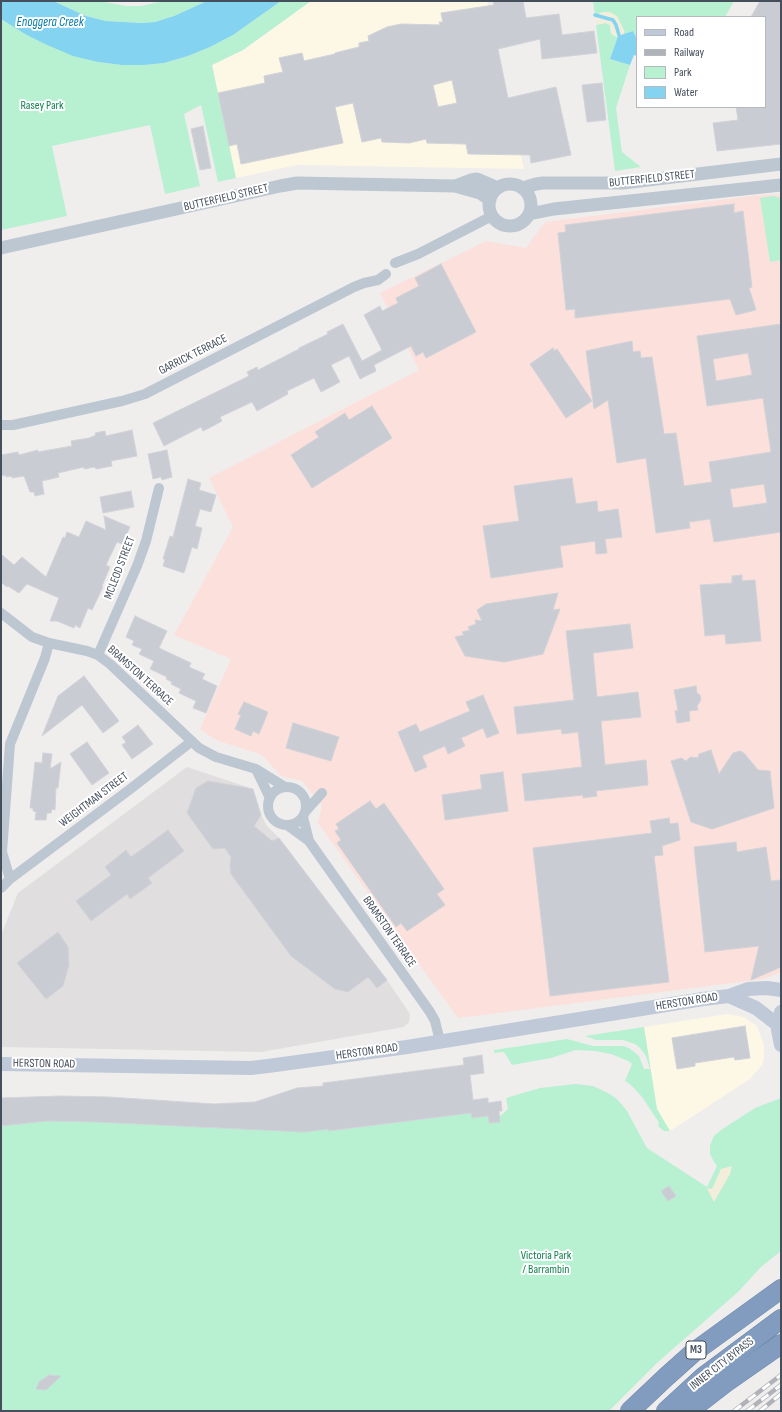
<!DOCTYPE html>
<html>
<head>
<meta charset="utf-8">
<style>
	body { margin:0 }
	#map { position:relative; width:782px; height:1412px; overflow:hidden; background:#f0eded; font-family:"Sofia Sans Condensed",sans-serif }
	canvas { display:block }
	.frame { position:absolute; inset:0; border:2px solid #454f5c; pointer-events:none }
	.legend { position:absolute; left:636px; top:16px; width:130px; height:92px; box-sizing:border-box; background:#fff; border:1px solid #b5b9be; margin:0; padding:5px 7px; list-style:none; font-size:12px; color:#454f5c }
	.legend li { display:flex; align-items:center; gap:8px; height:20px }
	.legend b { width:20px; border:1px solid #b5b9be }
</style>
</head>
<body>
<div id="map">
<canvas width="782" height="1412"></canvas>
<div class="frame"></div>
<ul class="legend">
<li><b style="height:5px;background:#bfc9d8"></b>Road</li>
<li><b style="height:5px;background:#afb2b8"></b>Railway</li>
<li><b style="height:11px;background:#b8f1d2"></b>Park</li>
<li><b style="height:11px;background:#83d3f1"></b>Water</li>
</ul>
</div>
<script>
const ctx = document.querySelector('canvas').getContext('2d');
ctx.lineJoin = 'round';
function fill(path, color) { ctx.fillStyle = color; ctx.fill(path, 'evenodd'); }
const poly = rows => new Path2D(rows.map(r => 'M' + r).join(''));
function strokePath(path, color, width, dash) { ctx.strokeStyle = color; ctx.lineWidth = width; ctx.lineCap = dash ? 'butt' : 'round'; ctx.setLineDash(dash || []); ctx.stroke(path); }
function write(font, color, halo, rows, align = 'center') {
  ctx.font = font + ' "Sofia Sans Condensed",sans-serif'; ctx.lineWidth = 4; ctx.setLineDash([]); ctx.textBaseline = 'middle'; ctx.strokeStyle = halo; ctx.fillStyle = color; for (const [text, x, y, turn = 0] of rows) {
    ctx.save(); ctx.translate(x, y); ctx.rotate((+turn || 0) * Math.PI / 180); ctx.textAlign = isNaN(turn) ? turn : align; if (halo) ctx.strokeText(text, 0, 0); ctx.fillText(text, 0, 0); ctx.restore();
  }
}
const commercial = poly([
	[311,1,487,1,524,169,297,165,236,178,212,65,243,50],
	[727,1014,744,1017,757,1026,764,1045,764,1058,762,1065,750,1079,670,1131,657,1109,644,1027]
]);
const education = poly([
	[187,767,253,789,261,815,267,826,279,838,387,980,410,1014,409,1022,404,1027,261,1052,1,1047,1,935,18,893]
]);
const medical = poly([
	[781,194,781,972,764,979,458,1018,318,823,322,805,302,781,281,776,262,755,216,740,200,729,231,659,174,635,233,527,209,478,419,370,380,293,486,241,526,248,545,222,752,196]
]);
const green = poly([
	[53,1,99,1,126,6,141,6,164,1,207,1,174,16,155,22,142,23,106,21,86,16],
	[281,1,311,1,243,50,212,65,236,178,218,182,201,105,184,114,200,186,165,194,150,125,52,146,67,216,1,230,1,19,25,34,98,62,122,65,144,65,164,63,188,56,210,47,233,35],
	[593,1,734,1,725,17,637,17,637,39,633,31,622,35,624,34,607,12,595,15],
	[605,23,610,25,611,33,616,37,618,36,610,59,630,65,616,108,622,152,641,167,615,171,596,25],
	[773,196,781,198,781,260,770,262,760,198],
	[644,1027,657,1109,670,1131,664,1131,659,1127,658,1124,659,1123,658,1121,642,1097,630,1084,625,1081,632,1064,628,1061,611,1054,595,1051,576,1050,551,1058,512,1065,504,1052,494,1053,494,1050,567,1039,593,1046,623,1046,629,1048,639,1056,644,1069,650,1069,646,1056,640,1048,635,1044,623,1040,596,1040,585,1036],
	[575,1084,593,1086,610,1094,618,1100,627,1111,647,1148,707,1187,717,1166,714,1162,710,1154,710,1145,714,1136,721,1130,755,1108,781,1098,781,1251,761,1267,738,1292,658,1362,609,1411,1,1411,1,1126,47,1121,96,1122,242,1129,328,1129,329,1131,471,1113,472,1118,488,1116,489,1123,499,1117,508,1109,506,1098,540,1088]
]);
const sand = poly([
	[603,12,610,12,617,16,624,30,624,34,614,36,611,33,610,25,608,23,605,23,596,25,595,15],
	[732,1166,730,1174,714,1202,707,1188,712,1189,721,1169]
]);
const water = poly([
	[1,1,53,1,86,16,106,21,142,23,155,22,174,16,207,1,281,1,233,35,210,47,188,56,164,63,144,65,122,65,98,62,73,56,45,44,25,34,1,19],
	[633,31,637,39,637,56,634,55,630,65,610,59,618,36]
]);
const stream = poly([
	[595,15,613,20,616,25,619,35]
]);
const building = poly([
	[493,1,523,1,526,18,559,14,562,35,594,31,597,53,542,59,540,39,498,49,508,98,556,87,571,155,531,163,530,155,468,154,466,144,427,143,426,139,409,143,382,142,381,138,362,142,353,103,335,107,343,143,241,164,237,144,229,146,218,93,265,83,264,76,283,72,279,58,302,53,304,61,335,54,335,53,359,47,359,43,369,41,368,36,387,27,401,24,440,25,439,22,443,22,441,13,494,5,493,1],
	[452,80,457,103,438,107,433,85,452,80],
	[760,1,781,1,781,144,717,151,713,123,738,120,736,107,765,107,765,17,751,17,760,1],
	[602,83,606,120,587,122,582,85,602,83],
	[203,126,211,168,200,170,191,129,203,126],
	[734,204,734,213,743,211,752,287,749,288,756,310,736,315,730,299,575,318,575,309,566,310,558,233,566,232,565,225,734,204],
	[441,264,476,332,426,358,423,352,416,356,411,346,374,365,376,371,360,379,349,356,331,365,340,382,321,392,314,378,287,391,288,394,257,411,252,402,220,417,222,421,211,427,203,431,201,427,164,446,153,423,249,376,247,372,257,367,258,370,299,349,299,348,328,334,327,332,343,324,362,361,382,350,364,315,380,306,382,311,398,303,396,298,419,286,415,278,441,264],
	[781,324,781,532,714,542,710,519,689,522,690,528,656,533,646,458,617,463,608,400,594,409,586,351,632,341,633,352,640,351,641,358,652,357,664,434,676,433,684,486,712,482,709,462,771,452,763,398,707,406,697,336,781,324],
	[748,353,752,375,716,381,713,359,748,353],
	[764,484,767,503,733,508,730,489,764,484],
	[553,348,554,351,557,349,592,401,566,418,530,364,553,348],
	[372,406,392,438,312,488,291,455,319,437,315,432,345,413,349,420,372,406],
	[132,430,137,456,111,461,112,466,96,469,95,467,84,469,84,467,58,473,59,477,42,481,44,494,35,496,34,492,30,492,24,476,12,478,12,476,6,477,6,475,1,476,1,455,18,452,19,455,38,450,38,452,72,446,71,441,89,438,96,435,95,433,105,431,106,436,132,430],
	[167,450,172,477,162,480,161,477,153,479,148,454,167,450],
	[572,478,576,504,597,501,598,512,618,509,622,537,605,539,607,553,596,554,595,541,560,546,563,567,491,578,483,526,519,521,514,486,572,478],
	[188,479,201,483,199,490,216,495,211,512,200,509,195,526,202,528,197,549,192,547,184,573,163,566,165,559,163,559,170,536,173,537,188,479],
	[131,491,134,507,103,513,100,497,131,491],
	[104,516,130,527,122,544,117,542,106,565,110,567,102,586,103,587,92,610,88,608,80,628,75,625,74,628,57,621,50,621,59,598,27,584,19,593,8,586,7,587,1,582,1,554,14,565,22,557,46,577,63,537,65,538,67,532,79,537,86,521,106,530,104,516],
	[742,575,742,581,755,580,761,641,726,644,725,634,705,636,700,585,732,583,732,576,742,575],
	[558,593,553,610,560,609,543,654,504,662,465,656,455,637,464,635,462,632,470,630,468,627,476,624,475,620,482,621,477,610,486,604,558,593],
	[135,616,167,631,159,648,191,663,189,667,205,674,202,679,217,686,206,713,193,708,196,701,179,693,181,689,171,684,172,682,166,679,167,677,150,669,154,661,139,654,142,649,132,645,134,641,126,637,135,616],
	[630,624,633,648,593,653,597,697,638,692,641,717,601,721,605,765,646,760,648,785,596,791,597,796,583,798,583,795,525,801,522,774,582,767,578,732,562,734,561,729,517,734,514,707,574,700,566,631,630,624],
	[84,676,119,721,103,733,82,705,42,736,58,696,84,676],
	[696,686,697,693,700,695,701,700,697,706,698,710,689,711,690,721,677,723,675,711,678,710,674,690,696,686],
	[483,695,499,733,487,738,483,728,461,738,465,746,448,754,445,746,422,756,427,767,415,772,398,732,416,724,420,732,470,711,466,702,483,695],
	[244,702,268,712,259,734,253,731,251,736,235,729,241,715,238,714,244,702],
	[293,723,339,737,331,761,286,748,293,723],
	[138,725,153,744,132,759,122,745,126,742,122,737,138,725],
	[87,742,109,773,92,785,70,754,87,742],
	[711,750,719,774,733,753,740,751,744,753,758,770,770,771,774,808,712,829,691,822,671,761,681,758,686,761,690,757,698,758,699,754,711,750],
	[43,753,52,754,50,769,61,762,58,788,56,788,55,810,52,809,51,813,47,813,46,820,35,820,36,812,33,811,33,808,30,808,35,762,42,763,43,753],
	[503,772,508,811,445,820,442,795,482,789,480,775,503,772],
	[208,781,253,789,261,815,254,826,272,841,279,838,387,980,377,988,368,977,348,992,335,989,291,956,231,874,230,866,231,857,225,848,213,849,187,813,196,788,208,781],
	[370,801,376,809,384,803,444,889,437,894,445,905,407,931,401,923,396,927,337,843,341,840,335,831,339,829,336,824,370,801],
	[669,818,670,824,678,823,680,840,662,846,663,855,654,856,669,982,550,996,533,848,652,833,650,821,669,818],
	[168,830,184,851,148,878,152,883,130,899,127,894,91,921,76,901,111,875,105,867,126,850,131,857,168,830],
	[736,842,737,852,766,847,771,881,781,880,781,967,751,980,759,946,705,952,694,847,736,842],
	[58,932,68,947,69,965,63,986,46,999,17,963,58,932],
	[745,1026,750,1058,735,1060,734,1057,695,1063,695,1066,677,1069,672,1038,745,1026],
	[482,1055,484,1073,470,1075,473,1100,488,1098,488,1103,501,1101,502,1111,499,1111,500,1122,489,1123,488,1116,472,1118,471,1113,328,1131,328,1129,304,1132,96,1122,47,1121,1,1126,1,1098,60,1096,109,1097,214,1104,255,1102,297,1088,323,1086,323,1083,464,1065,463,1058,482,1055],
	[669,1186,676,1196,668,1201,661,1191,669,1186],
	[49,1375,61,1376,46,1390,36,1389,39,1382,49,1375]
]);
const minor = poly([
	[395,263,418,254,492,216],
	[1,425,13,425,122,401,145,394,354,287,364,283,378,280,386,274],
	[1,613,32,637,49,643,87,651,98,655,110,664,199,748,216,757,256,769,285,787],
	[98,655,137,566,146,541,159,488],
	[256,769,270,798],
	'268 806a19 19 0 1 1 38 0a19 19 0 1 1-38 0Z',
	[305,812,322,793],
	[303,817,309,841,430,1012,435,1021,440,1041],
	[287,825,309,841],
	[10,879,2,852,10,744,45,658,49,643],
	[1,888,10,879,129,790,192,741]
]);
const tertiary = poly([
	'489 205a21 21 0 1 1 42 0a21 21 0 1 1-42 0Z',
	[455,186,471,180,477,179,498,188],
	[523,188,536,184,543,183,623,183,781,164],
	[529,214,554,209,781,185],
	[1,248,280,186,297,183,455,186,480,193,490,200]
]);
const secondary = poly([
	[729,996,756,1008,778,1025],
	[781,1012,778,1030,781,1045],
	[1,1064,251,1068,268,1066,407,1047,703,999,729,996,748,989,767,988,781,990]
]);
const motorway = poly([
	[630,1411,666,1377,694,1352,781,1289],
	[666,1411,703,1377,781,1319],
	[689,1411,725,1383,781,1344]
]);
const rail = poly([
	[734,1411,781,1375],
	[747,1411,781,1385],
	[760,1411,781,1394]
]);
const shields = [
	[696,1350,20]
];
const shieldNames = [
	["M3",696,1350]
];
const parkNames = [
	["Rasey Park",42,106],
	["Victoria Park",546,1256],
	["/ Barrambin",546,1270]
];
const streetNames = [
	["BUTTERFIELD STREET",652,179,-6],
	["BUTTERFIELD STREET",226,198,-13],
	["GARRICK TERRACE",193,355,-27],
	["MCLEOD STREET",120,568,-69],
	["BRAMSTON TERRACE",140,676,42],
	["WEIGHTMAN STREET",94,800,-37],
	["BRAMSTON TERRACE",389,932,55],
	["HERSTON ROAD",687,1002,-9],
	["HERSTON ROAD",367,1052,-8],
	["HERSTON ROAD",44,1064,1],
	["INNER CITY BYPASS",722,1364,-38]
];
const waterNames = [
	["Enoggera Creek",50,23]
];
fill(commercial, '#fdf7e5');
fill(education, '#e1dedf');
fill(medical, '#fce0db');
fill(green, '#b8f1d2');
fill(sand, '#f3eddc');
fill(water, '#83d3f1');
strokePath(stream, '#83d3f1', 3.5);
fill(building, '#caccd3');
strokePath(building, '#d1d3d9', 1);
strokePath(motorway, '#6d87ab', 20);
strokePath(minor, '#bdc7d1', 10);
strokePath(tertiary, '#bdc7d1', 13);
strokePath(secondary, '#bfc9d8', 14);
strokePath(motorway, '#829cc0', 19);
strokePath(rail, '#afb2b8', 4.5);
strokePath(rail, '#fff', 3, [9]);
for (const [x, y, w] of shields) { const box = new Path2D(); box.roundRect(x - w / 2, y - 9, w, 18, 3); ctx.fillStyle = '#fff'; ctx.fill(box); strokePath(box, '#454f5c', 1); }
write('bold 11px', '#454f5c', null, shieldNames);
write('12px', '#118150', '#fff', parkNames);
write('12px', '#454f5c', '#fff', streetNames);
write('italic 13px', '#057ba7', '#fff', waterNames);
</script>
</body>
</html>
